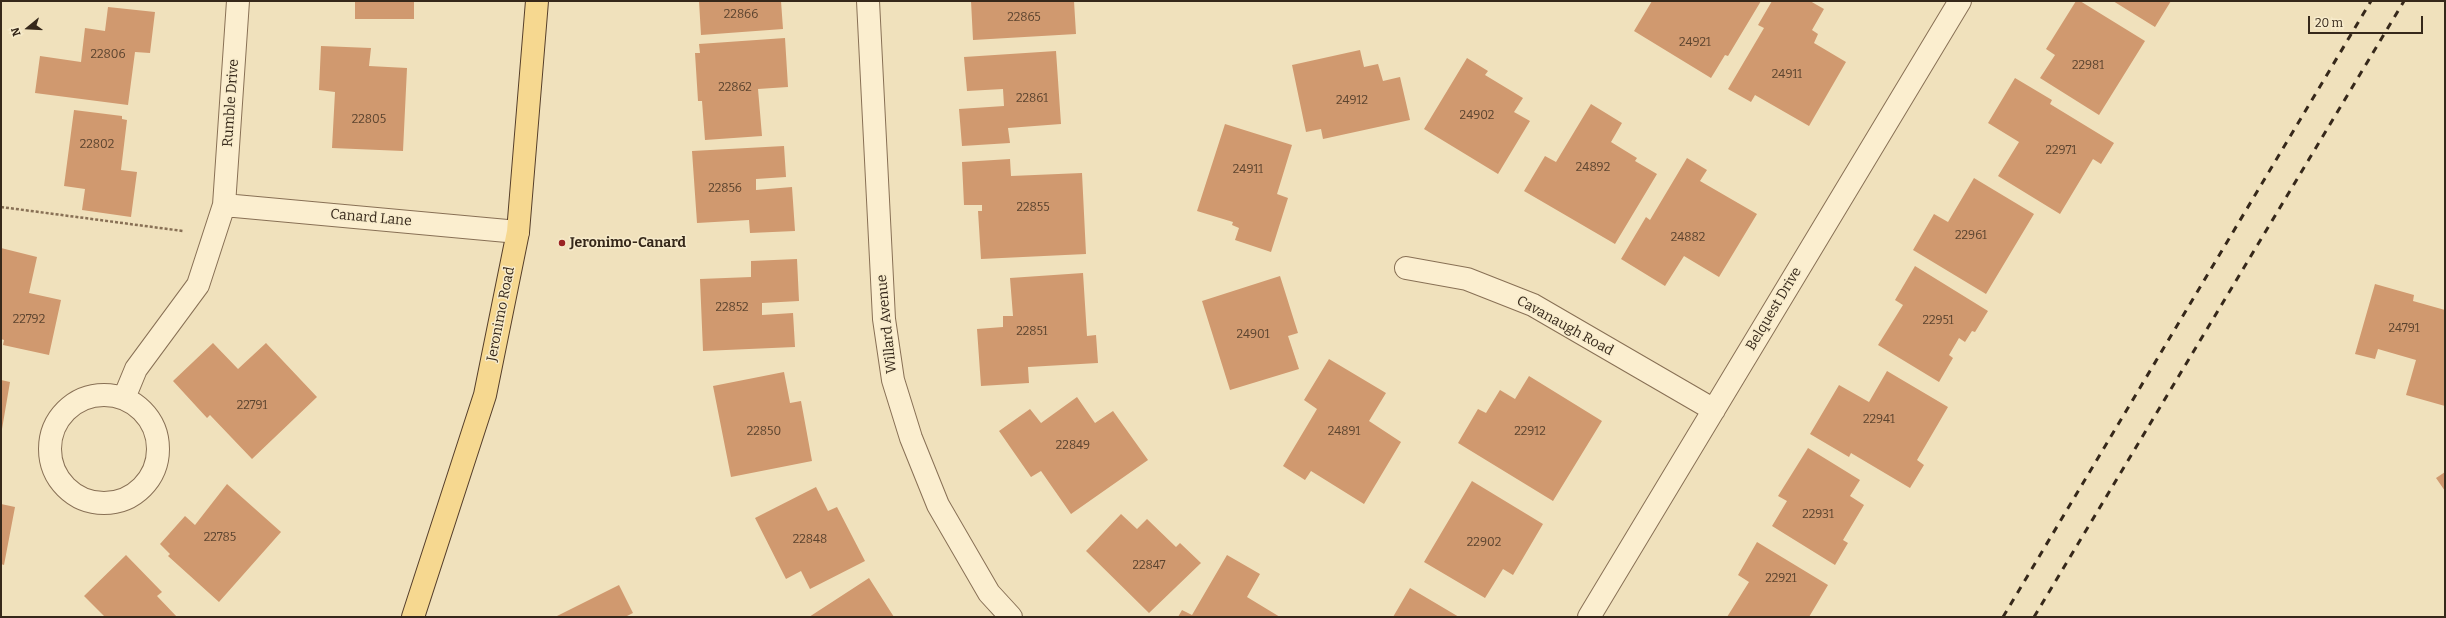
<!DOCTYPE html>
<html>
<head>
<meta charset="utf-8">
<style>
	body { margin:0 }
	#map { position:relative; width:2446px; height:618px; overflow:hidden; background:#f0e1bc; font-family:Bitter,serif }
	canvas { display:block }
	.frame { position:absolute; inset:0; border:2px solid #36281a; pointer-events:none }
	.north { position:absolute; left:8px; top:8px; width:40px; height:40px; -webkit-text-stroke:3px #f7ebcb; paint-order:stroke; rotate:252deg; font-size:11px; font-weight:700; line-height:16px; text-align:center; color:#36281a }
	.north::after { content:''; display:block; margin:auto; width:14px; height:18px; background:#36281a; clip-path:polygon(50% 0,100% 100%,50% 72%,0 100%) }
	.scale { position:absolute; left:2308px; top:16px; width:115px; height:18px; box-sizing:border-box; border:2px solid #36281a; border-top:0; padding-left:5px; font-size:12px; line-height:14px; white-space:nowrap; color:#36281a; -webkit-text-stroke:3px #f7ebcb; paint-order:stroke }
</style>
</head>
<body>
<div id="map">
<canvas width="2446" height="618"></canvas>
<div class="frame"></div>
<div class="north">N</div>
<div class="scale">20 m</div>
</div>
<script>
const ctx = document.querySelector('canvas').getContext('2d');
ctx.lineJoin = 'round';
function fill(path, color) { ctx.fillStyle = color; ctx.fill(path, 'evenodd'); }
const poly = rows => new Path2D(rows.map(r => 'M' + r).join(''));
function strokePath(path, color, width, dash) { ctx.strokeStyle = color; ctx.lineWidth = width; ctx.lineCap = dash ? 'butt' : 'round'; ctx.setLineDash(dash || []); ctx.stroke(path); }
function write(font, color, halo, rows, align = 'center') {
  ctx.font = font + ' Bitter,serif'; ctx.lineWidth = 3; ctx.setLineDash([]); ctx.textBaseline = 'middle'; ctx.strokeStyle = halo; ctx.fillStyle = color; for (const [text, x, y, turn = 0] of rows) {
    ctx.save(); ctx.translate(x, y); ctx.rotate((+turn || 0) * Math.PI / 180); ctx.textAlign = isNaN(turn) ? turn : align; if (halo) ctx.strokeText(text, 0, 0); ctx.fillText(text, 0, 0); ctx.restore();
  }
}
const building = poly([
	[355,1,414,1,414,19,355,19],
	[699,1,781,1,783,29,701,35],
	[971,1,1074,1,1076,34,973,40],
	[1652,1,1761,1,1728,56,1725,55,1711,78,1634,31],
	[1772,1,1810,1,1824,9,1812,30,1818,34,1814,43,1846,62,1809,126,1755,95,1751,102,1728,89,1764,28,1758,25],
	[2076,1,2080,1,2145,41,2099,115,2040,78,2055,55,2046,49],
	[2113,1,2171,1,2155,27],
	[108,7,155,12,150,53,135,52,128,105,35,93,40,56,81,62,85,28,105,31],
	[785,38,788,87,758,89,762,136,705,140,702,101,698,101,695,53,700,53,699,44],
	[321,46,371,48,369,66,407,68,403,151,332,148,335,92,319,90],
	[1360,50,1364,67,1378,64,1383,81,1400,77,1410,120,1323,139,1321,129,1306,132,1292,65],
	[1056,51,1061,124,1008,128,1010,143,962,146,959,109,1004,106,1003,89,967,91,964,57],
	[1467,58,1488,71,1485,75,1523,98,1514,112,1530,121,1498,174,1424,129],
	[2015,78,2052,100,2050,104,2114,143,2101,164,2093,159,2060,214,1998,176,2019,142,1988,123],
	[1591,104,1622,123,1611,142,1637,158,1635,161,1657,174,1615,244,1524,191,1545,156,1556,162],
	[74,110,122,116,122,119,127,120,121,170,137,172,131,217,82,210,85,189,64,186],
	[1225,124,1292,145,1277,194,1288,198,1271,252,1235,240,1239,228,1232,225,1233,222,1197,211],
	[784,146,786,177,756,179,756,190,792,187,795,231,750,233,749,220,697,223,692,151],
	[1687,158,1707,170,1700,181,1757,214,1719,277,1684,256,1665,286,1621,259,1646,217,1650,220],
	[1010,159,1011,176,1082,173,1086,254,981,259,978,211,982,211,982,205,964,205,962,162],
	[1974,178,2034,214,1986,294,1913,250,1934,214,1948,222],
	[1,248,37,257,29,293,61,300,49,355,3,345,4,340,1,339],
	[797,259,799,301,762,303,762,315,793,313,795,347,703,351,700,279,751,277,751,261],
	[1915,266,1988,311,1975,332,1972,331,1965,342,1959,338,1949,355,1953,358,1939,382,1878,345,1903,305,1895,300],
	[1083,273,1087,336,1096,335,1098,363,1028,367,1029,383,981,386,977,329,1003,327,1003,316,1013,316,1010,278],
	[1280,276,1298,333,1288,336,1299,369,1230,390,1202,301],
	[2375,284,2414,295,2413,301,2445,310,2445,406,2406,395,2416,360,2378,349,2375,359,2355,354],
	[213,343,238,369,266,343,317,397,252,459,210,415,207,418,173,381],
	[1329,359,1386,393,1369,421,1401,442,1364,504,1311,471,1305,480,1283,466,1317,409,1304,400],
	[1887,371,1948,407,1917,460,1924,465,1910,488,1851,453,1849,457,1810,434,1839,385,1869,402],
	[784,372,790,403,801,401,812,461,731,477,713,386],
	[1529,376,1602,421,1553,501,1458,443,1478,409,1486,413,1500,390,1515,399],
	[1,380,10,382,2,429,1,429],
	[1077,397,1095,423,1113,411,1148,460,1071,514,1041,471,1031,477,999,431,1030,409,1041,423],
	[1808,448,1860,480,1850,496,1864,505,1843,540,1848,543,1835,565,1772,526,1787,501,1778,496],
	[2445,472,2445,491,2436,478],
	[1472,481,1543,524,1513,575,1503,569,1485,598,1424,562],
	[227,484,281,532,219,602,168,556,170,554,160,544,185,516,195,525],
	[816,487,828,511,837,507,865,561,810,589,801,571,786,579,755,518],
	[1,504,15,507,4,565,1,564],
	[1121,514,1137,529,1147,519,1176,547,1180,543,1201,563,1149,613,1086,551],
	[1757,542,1828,585,1809,617,1727,617,1749,582,1738,575],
	[126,555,162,592,157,596,177,617,105,617,84,596],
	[1227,555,1260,574,1247,597,1280,617,1178,617,1182,610,1192,615],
	[869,578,894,617,809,617],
	[619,585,633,613,625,617,555,617],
	[1410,588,1459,617,1393,617]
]);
const path = poly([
	[1,207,183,231]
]);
const minor = poly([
	[868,1,884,319,893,380,911,438,938,505,989,593,1011,617],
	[224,205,518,232],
	[1406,268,1467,279,1533,305,1714,410],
	'50 449a54 54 0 1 1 108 0a54 54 0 1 1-108 0Z',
	[124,398,136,369,198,285,224,205,238,1],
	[1589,617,1960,1]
]);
const major = poly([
	[413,617,485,395,518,232,537,1]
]);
const rail = poly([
	[2003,617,2371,1],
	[2034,617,2404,1]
]);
const markers = [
	[562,243,4,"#9a2222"]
];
const numberNames = [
	["22866",741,15],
	["22865",1024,18],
	["24921",1695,43],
	["22806",108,55],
	["22981",2088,66],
	["24911",1787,75],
	["22862",735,88],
	["22861",1032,99],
	["24912",1352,101],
	["24902",1477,116],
	["22805",369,120],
	["22802",97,145],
	["22971",2061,151],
	["24892",1593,168],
	["24911",1248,170],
	["22856",725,189],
	["22855",1033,208],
	["22961",1971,236],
	["24882",1688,238],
	["22852",732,308],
	["22792",29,320],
	["22951",1938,321],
	["24791",2404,329],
	["22851",1032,332],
	["24901",1253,335],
	["22791",252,406],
	["22941",1879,420],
	["22850",764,432],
	["24891",1344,432],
	["22912",1530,432],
	["22849",1073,446],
	["22931",1818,515],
	["22785",220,538],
	["22848",810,540],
	["22902",1484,543],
	["22847",1149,566],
	["22921",1781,579]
];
const streetNames = [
	["Rumble Drive",231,103,-86],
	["Canard Lane",371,218,5],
	["Belquest Drive",1774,309,-59],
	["Jeronimo Road",501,314,-79],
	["Willard Avenue",887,324,-96],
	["Cavanaugh Road",1565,326,29]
];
const poiNames = [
	["Jeronimo-Canard",570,243]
];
fill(building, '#d0996f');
strokePath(minor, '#887055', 24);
strokePath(major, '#553e2a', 24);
strokePath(path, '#887055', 2.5, [3, 2]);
strokePath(minor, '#fbeecf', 22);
strokePath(major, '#f6d890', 22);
strokePath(rail, '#36281a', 3, [7, 7]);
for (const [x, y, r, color] of markers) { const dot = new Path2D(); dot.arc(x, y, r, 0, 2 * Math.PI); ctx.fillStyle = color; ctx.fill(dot); strokePath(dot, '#f7ebcb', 1.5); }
write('12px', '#5c442f', null, numberNames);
write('14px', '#36281a', '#f7ebcb', streetNames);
write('bold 14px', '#36281a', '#f7ebcb', poiNames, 'left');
</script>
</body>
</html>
